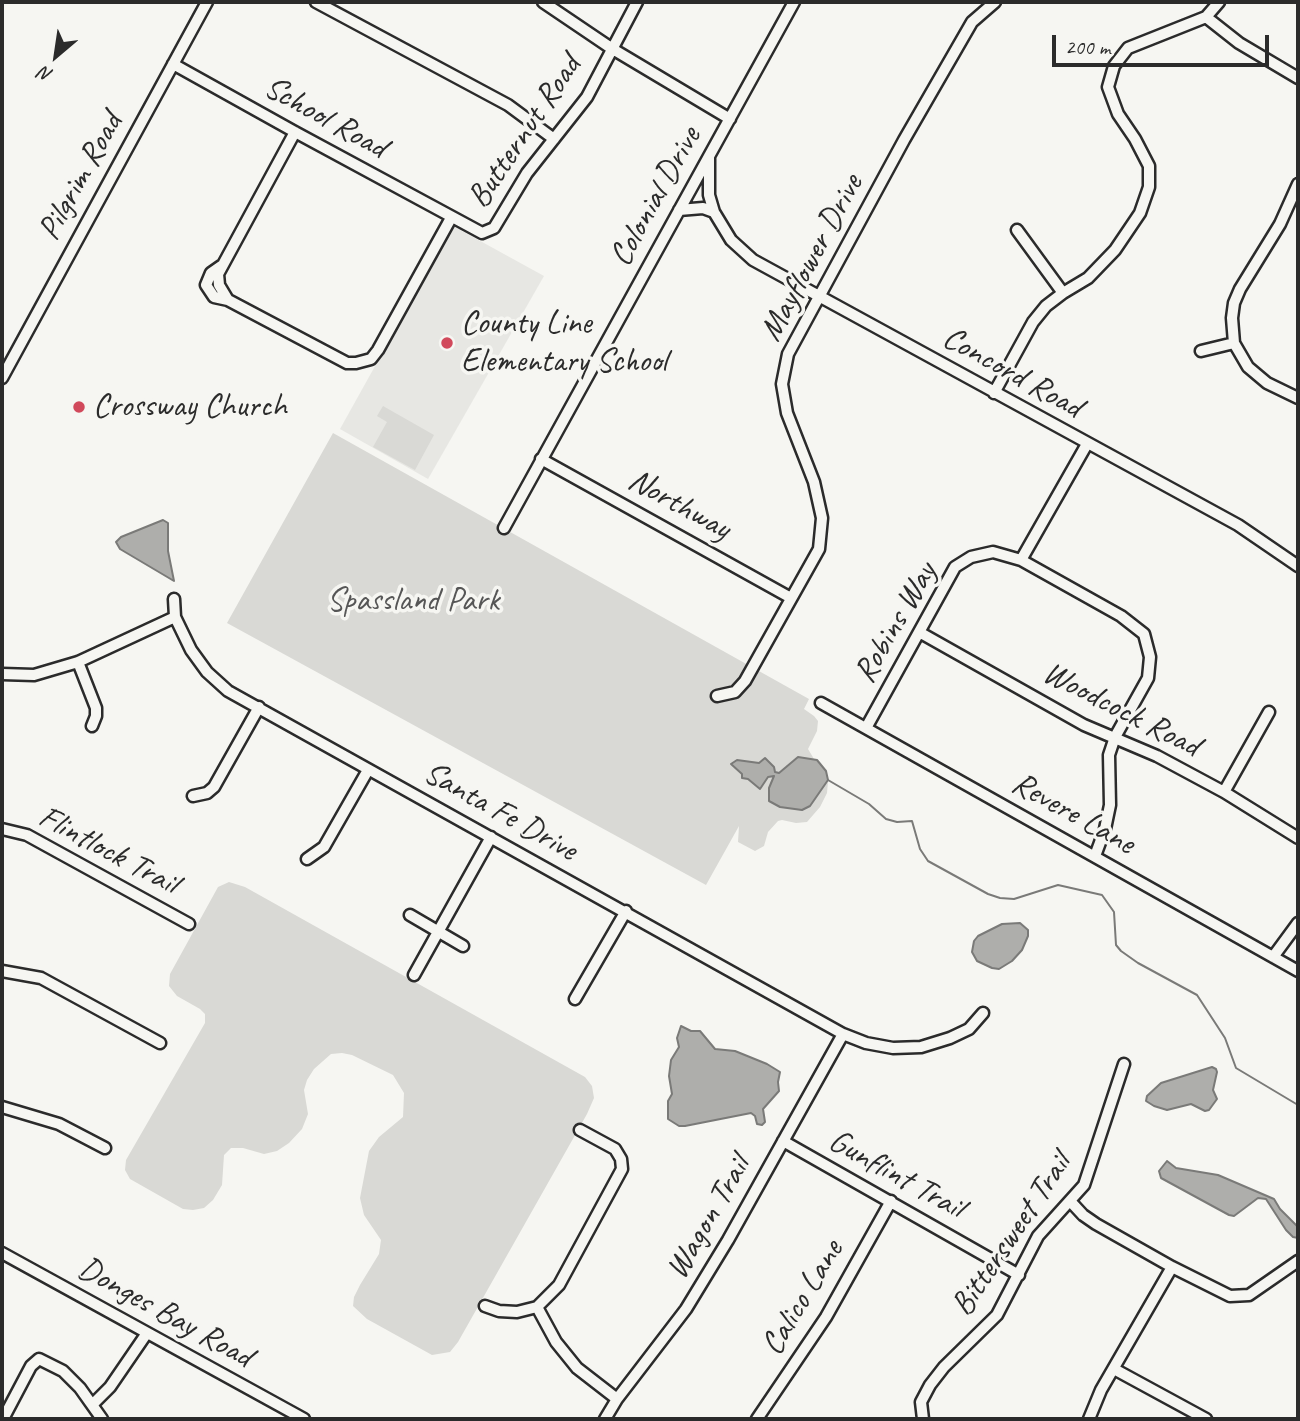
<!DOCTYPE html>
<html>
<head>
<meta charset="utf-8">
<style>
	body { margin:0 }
	#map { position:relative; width:1300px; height:1421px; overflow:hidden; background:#f6f6f2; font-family:Caveat,sans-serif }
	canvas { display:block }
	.frame { position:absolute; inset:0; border:4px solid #2b2b2b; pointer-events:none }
	.north { position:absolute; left:21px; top:21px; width:70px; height:70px; -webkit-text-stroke:5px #f6f6f2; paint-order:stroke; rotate:209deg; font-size:19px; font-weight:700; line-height:28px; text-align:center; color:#2b2b2b }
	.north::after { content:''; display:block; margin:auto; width:24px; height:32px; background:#2b2b2b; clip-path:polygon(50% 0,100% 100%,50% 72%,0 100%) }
	.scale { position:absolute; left:1052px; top:35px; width:217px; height:32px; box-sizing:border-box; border:4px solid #2b2b2b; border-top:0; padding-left:9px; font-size:21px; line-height:24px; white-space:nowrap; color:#2b2b2b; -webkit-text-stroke:5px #f6f6f2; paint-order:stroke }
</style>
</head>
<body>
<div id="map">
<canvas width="1300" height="1421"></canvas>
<div class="frame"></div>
<div class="north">N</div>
<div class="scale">200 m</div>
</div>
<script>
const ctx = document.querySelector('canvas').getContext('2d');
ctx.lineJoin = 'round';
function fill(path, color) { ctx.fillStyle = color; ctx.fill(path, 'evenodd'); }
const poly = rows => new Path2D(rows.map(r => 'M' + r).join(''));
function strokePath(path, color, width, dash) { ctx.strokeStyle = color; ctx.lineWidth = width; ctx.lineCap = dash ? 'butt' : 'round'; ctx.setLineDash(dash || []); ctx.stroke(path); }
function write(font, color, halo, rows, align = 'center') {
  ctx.font = font + ' Caveat,sans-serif'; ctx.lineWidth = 7; ctx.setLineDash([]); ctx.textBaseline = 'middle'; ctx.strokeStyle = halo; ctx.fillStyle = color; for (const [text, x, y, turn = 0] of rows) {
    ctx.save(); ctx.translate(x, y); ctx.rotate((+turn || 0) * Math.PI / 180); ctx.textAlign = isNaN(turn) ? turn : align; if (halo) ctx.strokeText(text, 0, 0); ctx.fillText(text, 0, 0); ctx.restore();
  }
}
const built = poly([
	[453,226,544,276,428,479,340,429]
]);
const green = poly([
	[383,406,434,435,415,470,373,447,387,422,377,416],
	[333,433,809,699,804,709,814,716,818,721,817,731,808,749,814,759,798,757,780,773,775,772,774,767,764,784,768,777,774,776,769,788,770,802,780,807,802,810,810,806,822,787,828,782,827,793,820,807,807,822,796,823,782,820,778,821,768,832,764,846,755,851,738,842,739,826,706,885,227,623],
	[229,882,245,887,585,1077,592,1086,594,1098,587,1114,458,1342,450,1352,432,1355,367,1319,353,1306,354,1297,360,1285,379,1254,381,1240,364,1215,360,1198,369,1151,379,1137,403,1117,404,1093,393,1075,352,1055,342,1053,331,1054,314,1069,307,1080,304,1090,308,1114,302,1129,289,1143,277,1151,264,1154,243,1148,231,1148,224,1155,222,1185,213,1200,204,1208,193,1210,183,1209,130,1179,125,1170,126,1160,205,1023,205,1014,200,1009,177,996,169,986,170,974,218,887]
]);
const water = poly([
	[163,520,168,523,168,551,174,581,120,549,116,542,121,537,163,520],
	[798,757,817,760,826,771,828,780,810,806,802,810,780,807,769,801,769,788,774,776,768,777,760,789,748,779,742,778,742,774,731,764,737,760,759,763,765,758,774,767,775,772,779,773,798,757],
	[1020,923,1028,930,1028,936,1022,950,1012,961,999,969,992,968,977,961,972,952,974,941,978,936,1002,924,1020,923],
	[681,1026,691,1031,700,1031,715,1049,735,1051,767,1064,780,1072,778,1082,779,1091,763,1109,765,1122,762,1125,757,1124,755,1116,751,1113,685,1126,679,1126,668,1119,668,1101,672,1094,669,1076,671,1060,679,1047,677,1038,681,1026],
	[1212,1067,1216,1069,1217,1072,1213,1090,1217,1099,1209,1110,1205,1111,1191,1104,1167,1110,1154,1106,1146,1101,1147,1096,1161,1083,1212,1067],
	[1167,1161,1176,1168,1218,1175,1274,1199,1280,1209,1298,1227,1298,1238,1293,1237,1286,1230,1266,1199,1258,1198,1234,1216,1229,1215,1161,1178,1159,1171,1167,1161]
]);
const stream = poly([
	[828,780,869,804,886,819,897,822,912,821,920,849,928,861,988,894,1000,898,1014,899,1058,885,1102,895,1114,912,1116,945,1121,951,1138,963,1197,995,1225,1038,1236,1068,1298,1105]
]);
const minor = poly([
	[316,2,508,105,554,139],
	[543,2,611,48,730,119],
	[1206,17,1239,43,1298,78],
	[173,64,295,132,482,233,494,228,527,173,587,97,637,2],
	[295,132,218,274,219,285,228,300,347,363,356,363,371,359,378,350,451,218],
	[709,156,709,195,714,212,731,240,753,260,1238,525,1298,566],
	[1298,184,1280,224,1240,289,1234,303,1232,318,1234,343,1248,367,1267,383,1298,398],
	[679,210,703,208,714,212],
	[1017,230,1063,293],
	[221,266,211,273,206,285,214,297,228,300],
	[1201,351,1234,343],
	[2,378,207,2],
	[994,393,1033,322,1046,306,1063,293,1088,278,1115,250,1140,213,1149,187,1149,166,1135,139,1118,114,1108,87,1114,66,1128,48,1206,17,1219,2],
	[541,459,791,598],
	[504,528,794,2],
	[1021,560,1087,444],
	[174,599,175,617,191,650,207,672,228,691,843,1034,866,1043,893,1048,921,1047,950,1038,969,1029,983,1013],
	[919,632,1084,725,1157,756,1224,792,1298,838],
	[78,662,96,708,96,716,92,726],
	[2,674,34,675,78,662,175,617],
	[717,696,735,692,745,681,819,549,822,518,814,482,787,413,782,384,788,354,904,140,972,22,995,2],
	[821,703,1298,971],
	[866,728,955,567,971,557,993,552,1021,560,1121,616,1144,634,1150,657,1148,678,1115,737,1109,755,1110,805,1105,829,1095,856],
	[1224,792,1269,712],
	[193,796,207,793,214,787,259,707],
	[2,829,27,835,189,924],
	[307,859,324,847,368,770],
	[410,915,463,946],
	[1273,957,1298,923],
	[2,971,41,978,160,1043],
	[414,975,491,837],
	[575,999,626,911],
	[2,1107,59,1124,105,1148],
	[783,1141,1019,1275],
	[1070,1201,1083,1215,1096,1224,1172,1267,1230,1296,1249,1295,1298,1261],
	[2,1253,304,1419],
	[485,1306,499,1311,517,1312,537,1307,556,1342,577,1368,617,1399],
	[537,1307,559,1285,622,1169,621,1159,615,1149,580,1130],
	[1114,1369,1206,1419],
	[92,1405,110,1387,147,1333],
	[3,1419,31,1366,39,1359,63,1371,80,1388,102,1419],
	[605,1419,617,1399,686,1309,728,1240,843,1034],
	[757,1419,826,1317,891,1201],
	[923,1419,921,1402,930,1385,944,1367,997,1315,1038,1236,1084,1185,1124,1064],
	[1089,1419,1101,1390,1172,1267]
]);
const markers = [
	[447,343,7,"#d1495b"],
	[79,407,7,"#d1495b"]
];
const streetNames = [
	["School Road",325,118,29],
	["Butternut Road",525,132,-56],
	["Pilgrim Road",81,177,-61],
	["Colonial Drive",656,197,-61],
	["Mayflower Drive",812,258,-62],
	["Concord Road",1012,373,29],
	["Northway",679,505,29],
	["Robins Way",896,623,-60],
	["Woodcock Road",1121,710,27],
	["Santa Fe Drive",500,812,29],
	["Revere Lane",1073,814,29],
	["Flintlock Trail",108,851,28],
	["Gunflint Trail",896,1175,29],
	["Wagon Trail",709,1218,-60],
	["Bittersweet Trail",1012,1235,-56],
	["Calico Lane",803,1298,-59],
	["Donges Bay Road",165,1313,29]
];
const poiNames = [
	["County Line",461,324],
	["Elementary School",461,362],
	["Crossway Church",93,407]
];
const parkNames = [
	["Spassland Park",413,601]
];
fill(built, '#e7e7e3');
fill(green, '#d9d9d5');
fill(water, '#aeaeab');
strokePath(water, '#7a7a78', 2);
strokePath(stream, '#7a7a78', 2);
strokePath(minor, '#2b2b2b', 15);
strokePath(minor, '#f6f6f2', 10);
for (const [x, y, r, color] of markers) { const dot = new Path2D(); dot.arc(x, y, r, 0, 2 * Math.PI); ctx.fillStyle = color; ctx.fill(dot); strokePath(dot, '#f6f6f2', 2.5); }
write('33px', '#2b2b2b', '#f6f6f2', streetNames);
write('33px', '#2b2b2b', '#f6f6f2', poiNames, 'left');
write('33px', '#565656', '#f6f6f2', parkNames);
</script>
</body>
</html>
